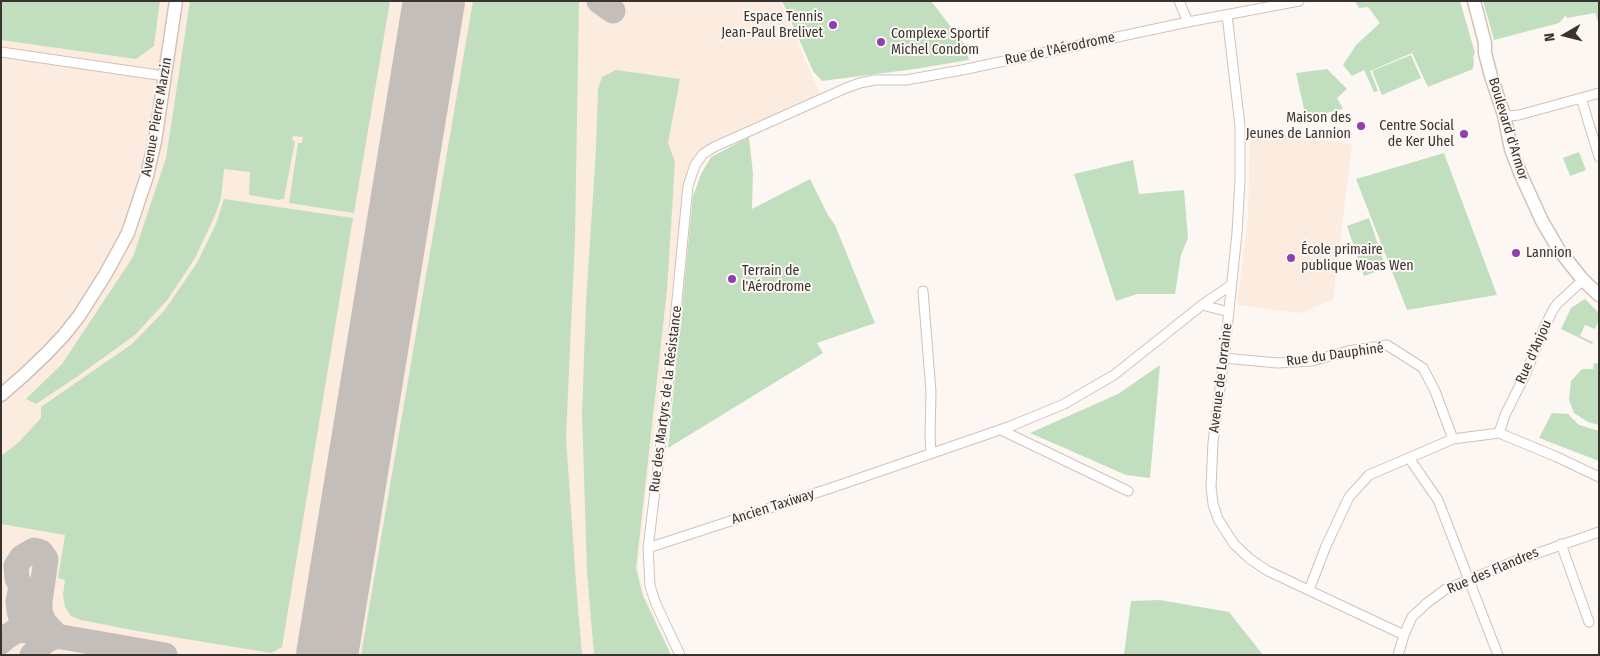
<!DOCTYPE html>
<html>
<head>
<meta charset="utf-8">
<style>
	body { margin:0 }
	#map { position:relative; width:1600px; height:656px; overflow:hidden; background:#fdf7f3; font-family:"Fira Sans Condensed",sans-serif }
	canvas { display:block }
	.frame { position:absolute; inset:0; border:2px solid #39332f; pointer-events:none }
	.north { position:absolute; left:1540px; top:10px; width:50px; height:50px; -webkit-text-stroke:4px #fdf7f3; paint-order:stroke; rotate:262deg; font-size:14px; font-weight:700; line-height:20px; text-align:center; color:#39332f }
	.north::after { content:''; display:block; margin:auto; width:18px; height:22px; background:#39332f; clip-path:polygon(50% 0,100% 100%,50% 72%,0 100%) }
</style>
</head>
<body>
<div id="map">
<canvas width="1600" height="656"></canvas>
<div class="frame"></div>
<div class="north">N</div>
</div>
<script>
const ctx = document.querySelector('canvas').getContext('2d');
ctx.lineJoin = 'round';
function fill(path, color) { ctx.fillStyle = color; ctx.fill(path, 'evenodd'); }
const poly = rows => new Path2D(rows.map(r => 'M' + r).join(''));
function strokePath(path, color, width, dash) { ctx.strokeStyle = color; ctx.lineWidth = width; ctx.lineCap = dash ? 'butt' : 'round'; ctx.setLineDash(dash || []); ctx.stroke(path); }
function write(font, color, halo, rows, align = 'center') {
  ctx.font = font + ' "Fira Sans Condensed",sans-serif'; ctx.lineWidth = 4; ctx.setLineDash([]); ctx.textBaseline = 'middle'; ctx.strokeStyle = halo; ctx.fillStyle = color; for (const [text, x, y, turn = 0] of rows) {
    ctx.save(); ctx.translate(x, y); ctx.rotate((+turn || 0) * Math.PI / 180); ctx.textAlign = isNaN(turn) ? turn : align; if (halo) ctx.strokeText(text, 0, 0); ctx.fillText(text, 0, 0); ctx.restore();
  }
}
const built = poly([
	[1,1,780,1,822,98,703,154,688,186,646,494,638,568,644,594,672,655,1,655],
	[1250,130,1352,144,1333,300,1300,313,1237,305,1248,216]
]);
const green = poly([
	[1,1,160,1,154,46,136,59,1,40],
	[190,1,390,1,354,213,289,203,298,143,302,143,303,137,293,136,292,140,295,141,284,199,278,200,249,195,250,172,224,169,221,198,216,213,195,258,168,299,135,335,78,376,36,404,26,399,62,364,133,257,166,158],
	[473,1,579,1,575,238,566,438,577,596,582,655,361,655],
	[782,1,931,1,965,45,969,60,915,69,822,81,813,71],
	[1355,1,1460,1,1475,53,1473,57,1474,62,1473,69,1428,87,1412,53,1370,71,1378,91,1374,92,1364,70,1352,76,1343,65,1356,45,1380,23,1368,7,1359,8],
	[1483,1,1599,1,1599,24,1595,13,1567,18,1566,15,1559,23,1494,40],
	[1411,55,1421,78,1382,95,1372,71],
	[1327,69,1347,89,1337,98,1343,109,1306,118,1296,73],
	[616,70,680,79,668,143,675,162,667,290,636,568,643,596,671,655,594,654,587,572,582,414,586,302,596,149,598,89,602,77],
	[749,137,753,173,752,209,810,179,828,215,835,225,875,323,817,343,823,353,668,448,693,196,701,174,711,157],
	[1579,152,1586,170,1570,176,1563,158],
	[1444,153,1497,295,1407,310,1356,179],
	[1133,160,1139,194,1184,190,1188,238,1181,255,1175,294,1137,294,1116,301,1074,174],
	[224,199,353,218,282,647,271,653,137,631,81,620,71,616,65,607,63,595,65,580,58,578,65,535,1,524,1,456,19,442,41,418,41,407,132,344,164,311,197,263,216,224],
	[1369,218,1386,268,1364,276,1347,226],
	[1585,299,1599,313,1599,320,1595,329,1585,325,1580,336,1593,342,1592,344,1561,329,1571,308],
	[1594,363,1599,364,1599,425,1588,422,1574,413,1569,400,1571,381,1582,369,1593,369],
	[1160,365,1150,478,1126,475,1030,433,1118,394],
	[1552,413,1568,414,1579,425,1599,431,1599,461,1539,438],
	[1160,600,1229,612,1263,655,1124,655,1131,601]
]);
const taxiway = poly([
	[599,1,613,11],
	[32,631,21,618,19,611,18,601,21,587,17,578,16,566,22,557,34,550,41,552,46,559,40,602,40,612,44,622,57,636],
	[1,642,5,638,14,632,22,630,165,655],
	[32,655,45,641,57,636],
	[326,655,327,654]
]);
const runway = poly([
	[327,655,434,1]
]);
const street = poly([
	[1179,1,1188,22],
	[1227,15,1240,126,1240,180,1237,233,1224,358,1213,442,1211,487,1213,504,1218,519,1234,544,1250,559,1268,571,1404,635],
	[1,52,165,76],
	[1581,98,1599,157],
	[1504,115,1510,116,1519,115,1599,93],
	[923,291,931,392,930,435,931,454],
	[1202,305,1229,312],
	[1224,358,1277,363,1312,361,1348,351,1387,345,1423,368,1435,391,1453,439],
	[1001,430,1128,491],
	[1499,433,1505,415,1525,375,1545,326,1553,310,1557,304,1583,280],
	[1409,458,1438,500,1498,655],
	[1561,544,1589,622],
	[648,548,837,486,1011,426,1064,404,1114,375,1202,305,1231,285],
	[1309,590,1326,546,1349,497,1369,475,1453,439,1499,433,1557,457,1599,477],
	[680,655,656,604,650,586,648,548,672,352,688,186,695,165,703,154,714,147,846,88,860,83,875,80,906,80,962,70,1188,22,1299,1],
	[1398,655,1404,635,1412,617,1427,603,1446,589,1515,561,1599,532]
]);
const secondary = poly([
	[1474,1,1485,43,1485,53,1491,76,1504,115,1511,149,1521,175,1542,221,1559,250,1583,280,1599,295],
	[1,395,24,375,47,353,64,335,79,316,105,275,128,233,147,176,155,141,176,1]
]);
const markers = [
	[833,25,5,"#8f40b0"],
	[881,42,5,"#8f40b0"],
	[1361,126,5,"#8f40b0"],
	[1464,134,5,"#8f40b0"],
	[1516,253,5,"#8f40b0"],
	[1291,258,5,"#8f40b0"],
	[732,279,5,"#8f40b0"]
];
const poiNames = [
	["Espace Tennis",823,17,"right"],
	["Jean-Paul Brelivet",823,33,"right"],
	["Complexe Sportif",891,34],
	["Michel Condom",891,50],
	["Maison des",1351,118,"right"],
	["Jeunes de Lannion",1351,134,"right"],
	["Centre Social",1454,126,"right"],
	["de Ker Uhel",1454,142,"right"],
	["École primaire",1301,250],
	["publique Woas Wen",1301,266],
	["Lannion",1526,253],
	["Terrain de",742,271],
	["l'Aérodrome",742,287]
];
const streetNames = [
	["Rue de l'Aérodrome",1060,49,-12],
	["Avenue Pierre Marzin",157,117,-80],
	["Boulevard d'Armor",1508,129,73],
	["Rue d'Anjou",1534,352,-66],
	["Rue du Dauphiné",1335,355,-8],
	["Avenue de Lorraine",1221,378,-83],
	["Rue des Martyrs de la Résistance",666,399,-83],
	["Ancien Taxiway",773,507,-18],
	["Rue des Flandres",1493,571,-23]
];
fill(built, '#fcebdf');
fill(green, '#c1dfbe');
strokePath(taxiway, '#c4beba', 25);
strokePath(runway, '#c4beba', 62);
strokePath(street, '#d0c2b8', 11);
strokePath(secondary, '#d0c2b8', 15);
strokePath(street, '#fff', 9);
strokePath(secondary, '#fff', 12);
for (const [x, y, r, color] of markers) { const dot = new Path2D(); dot.arc(x, y, r, 0, 2 * Math.PI); ctx.fillStyle = color; ctx.fill(dot); strokePath(dot, '#fdf7f3', 2); }
write('14px', '#39332f', '#fdf7f3', poiNames, 'left');
write('14px', '#39332f', '#fdf7f3', streetNames);
</script>
</body>
</html>
